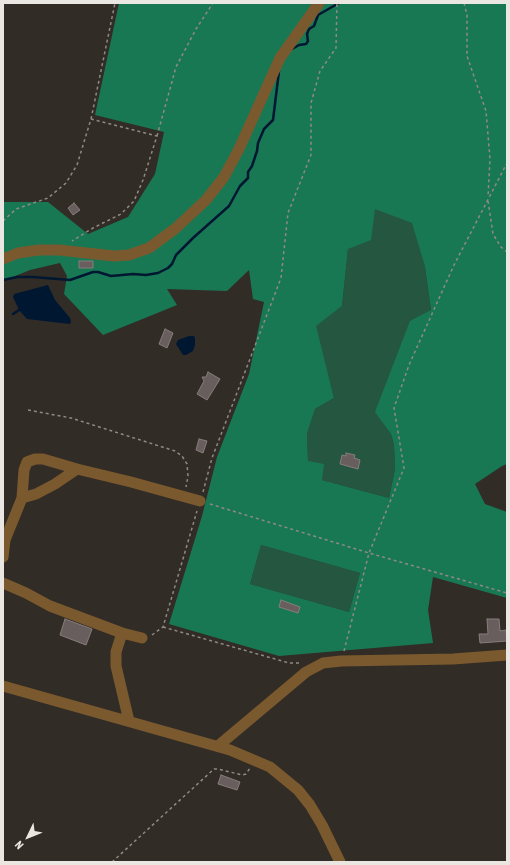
<!DOCTYPE html>
<html>
<head>
<meta charset="utf-8">
<style>
	body { margin:0 }
	#map { position:relative; width:510px; height:865px; overflow:hidden; background:#322c26; font-family:"Asap Condensed",sans-serif }
	canvas { display:block }
	.frame { position:absolute; inset:0; border:4px solid #eae6e2; pointer-events:none }
	.north { position:absolute; left:8px; top:817px; width:40px; height:40px; -webkit-text-stroke:3px #322c26; paint-order:stroke; rotate:227deg; font-size:11px; font-weight:700; line-height:16px; text-align:center; color:#eae6e2 }
	.north::after { content:''; display:block; margin:auto; width:14px; height:18px; background:#eae6e2; clip-path:polygon(50% 0,100% 100%,50% 72%,0 100%) }
</style>
</head>
<body>
<div id="map">
<canvas width="510" height="865"></canvas>
<div class="frame"></div>
<div class="north">N</div>
</div>
<script>
const ctx = document.querySelector('canvas').getContext('2d');
ctx.lineJoin = 'round';
function fill(path, color) { ctx.fillStyle = color; ctx.fill(path, 'evenodd'); }
const poly = rows => new Path2D(rows.map(r => 'M' + r).join(''));
function strokePath(path, color, width, dash) { ctx.strokeStyle = color; ctx.lineWidth = width; ctx.lineCap = dash ? 'butt' : 'round'; ctx.setLineDash(dash || []); ctx.stroke(path); }
const green = poly([
	[375,208,413,223,425,267,431,310,376,411,391,434,394,445,395,469,389,498,322,480,308,461,307,434,315,409,334,398,315,326,342,306,348,249],
	[261,545,360,573,349,612,250,584]
]);
const forest = poly([
	[119,3,507,3,507,464,502,466,475,484,485,504,507,512,507,598,433,577,428,610,433,643,279,656,169,624,202,516,217,457,249,374,264,302,253,299,249,270,227,291,167,289,177,305,103,335,64,294,67,276,60,263,30,270,3,281,3,202,48,202,88,234,128,217,155,174,164,132,95,115],
	[375,209,412,223,425,267,431,310,410,321,375,412,391,434,394,445,395,469,389,498,322,480,324,464,308,461,307,434,315,409,334,398,316,326,342,306,348,249,371,240],
	[261,545,360,573,349,612,250,584]
]);
const water = poly([
	[48,285,55,300,70,318,71,322,70,324,27,319,19,310,13,297,14,294],
	[189,336,194,336,195,338,195,345,193,351,186,355,183,355,176,344,178,340]
]);
const stream = poly([
	[292,49,299,45,306,44,308,41,307,34,309,29,314,26,318,15,339,3],
	[3,280,17,277,33,277,70,280,93,272,98,272,111,276,133,274,146,275,158,273,168,268,172,264,176,255,193,238,229,206,240,186,248,178,248,172,252,166,257,151,258,143,264,129,273,120,279,71],
	[13,314,19,310]
]);
const building = poly([
	[74,203,80,210,73,215,68,208,74,203],
	[79,261,93,261,93,268,79,268,79,261],
	[165,329,173,333,167,348,159,344,165,329],
	[208,372,220,379,207,400,197,394,204,381,202,377,206,377,208,372],
	[199,439,207,441,203,453,196,450,199,439],
	[346,453,355,455,354,458,360,460,358,469,340,464,342,455,346,456,346,453],
	[281,600,300,607,298,613,279,607,281,600],
	[65,619,92,629,86,645,60,635,65,619],
	[487,619,499,619,500,631,506,630,507,641,480,643,479,634,488,634,487,619],
	[221,775,240,782,237,790,218,784,221,775]
]);
const path = poly([
	[464,3,467,15,467,56,486,111,490,159,488,197],
	[91,119,115,3],
	[157,136,176,67,196,29,213,3],
	[488,201,493,234,501,247,507,252],
	[3,221,16,209,48,198,66,183,77,165,91,119,157,136,143,180,134,201,121,214,93,228,72,241],
	[28,410,71,418,175,451,182,456,187,464,188,476,186,487],
	[203,492,212,458,281,278,288,213,311,155,311,103,320,71,336,48,337,3],
	[210,504,369,553,507,593],
	[163,627,289,663,302,663],
	[152,635,163,627,197,511],
	[344,651,369,553,404,468,394,408,409,365,454,265,507,163],
	[112,862,214,769,218,769,242,775,246,774,250,768]
]);
const minor = poly([
	[3,259,18,253,39,250,59,250,114,256,129,255,149,248,176,228,206,200,224,177,239,149,280,58,319,3],
	[22,498,24,470,27,462,35,459,43,459,77,469],
	[3,557,5,540,22,498,36,494,55,484,77,469,131,482,200,501],
	[3,583,26,593,50,606,122,633,142,638],
	[122,633,116,652,116,666,129,721],
	[3,686,230,750,270,767,298,790,310,805,322,825,340,862],
	[218,746,306,672,323,663,341,661,453,659,507,655]
]);
fill(green, '#245640');
fill(forest, '#197854');
fill(water, '#001731');
strokePath(stream, '#001731', 2.5);
fill(building, '#685e5e');
strokePath(building, '#877d7c', 1);
strokePath(path, '#8f8a85', 1.5, [3, 3]);
strokePath(minor, '#7a592e', 11);
</script>
</body>
</html>
